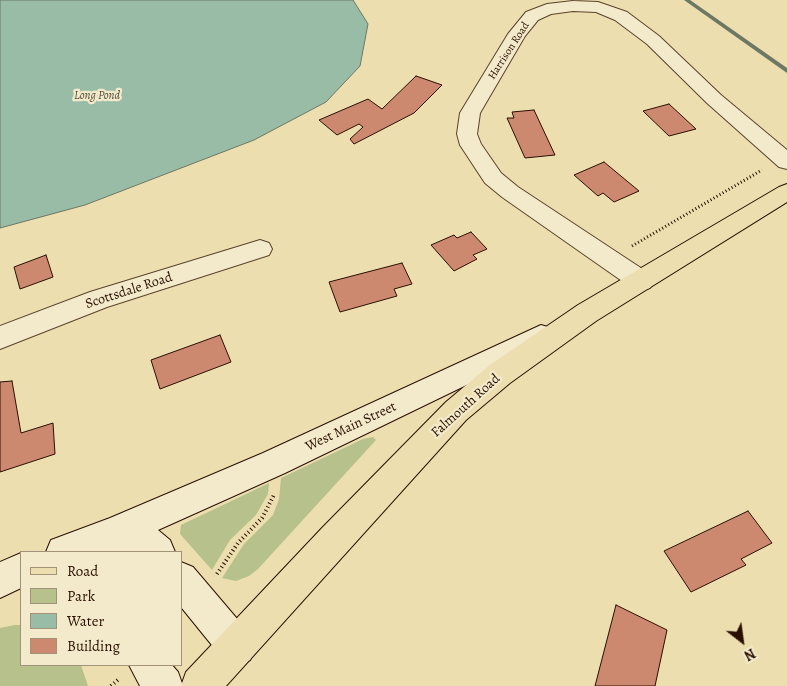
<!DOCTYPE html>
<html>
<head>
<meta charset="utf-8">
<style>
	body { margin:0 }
	#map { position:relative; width:787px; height:686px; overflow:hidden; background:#ecdeaf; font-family:Alegreya,serif }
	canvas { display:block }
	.legend { position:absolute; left:20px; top:551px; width:162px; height:115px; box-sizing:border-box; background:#f3eacb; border:1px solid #a2927a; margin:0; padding:6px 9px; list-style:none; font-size:15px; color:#290f00 }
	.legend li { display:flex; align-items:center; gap:10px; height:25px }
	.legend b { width:25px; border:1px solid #a2927a }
	.north { position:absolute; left:717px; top:616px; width:50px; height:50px; -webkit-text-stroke:4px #f3eacb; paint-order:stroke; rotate:150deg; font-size:14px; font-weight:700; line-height:20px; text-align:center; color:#290f00 }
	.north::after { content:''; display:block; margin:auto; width:18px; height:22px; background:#290f00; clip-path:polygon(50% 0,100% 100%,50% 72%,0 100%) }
</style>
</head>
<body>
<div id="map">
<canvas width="787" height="686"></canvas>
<ul class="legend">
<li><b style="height:6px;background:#ecdeaf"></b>Road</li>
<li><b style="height:14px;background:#b7c18b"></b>Park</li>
<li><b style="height:14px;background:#99bca7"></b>Water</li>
<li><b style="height:14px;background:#cc896f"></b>Building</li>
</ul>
<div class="north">N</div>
</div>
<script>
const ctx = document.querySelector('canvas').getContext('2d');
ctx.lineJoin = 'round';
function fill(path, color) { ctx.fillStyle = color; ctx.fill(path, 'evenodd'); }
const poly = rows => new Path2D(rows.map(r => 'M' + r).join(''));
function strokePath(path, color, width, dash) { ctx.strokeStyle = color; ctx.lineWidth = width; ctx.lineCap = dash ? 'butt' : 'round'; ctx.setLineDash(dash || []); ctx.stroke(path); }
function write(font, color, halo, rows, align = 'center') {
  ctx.font = font + ' Alegreya,serif'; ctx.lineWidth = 4.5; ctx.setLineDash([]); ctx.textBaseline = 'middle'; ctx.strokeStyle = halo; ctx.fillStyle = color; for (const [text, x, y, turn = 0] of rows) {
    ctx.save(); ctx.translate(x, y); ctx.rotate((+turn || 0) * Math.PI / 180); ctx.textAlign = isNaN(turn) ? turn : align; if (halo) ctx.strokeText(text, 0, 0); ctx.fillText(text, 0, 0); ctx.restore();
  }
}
const green = poly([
	[373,437,376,440,258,569,249,576,236,581,222,578,244,544,273,515,279,499,281,478,363,439],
	[269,483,268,494,256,515,230,540,212,570,180,534,181,525],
	[15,625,21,625,21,665,81,665,88,686,0,686,0,628]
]);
const water = poly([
	[0,0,353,0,368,24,360,66,326,102,254,140,85,205,0,228,0,0]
]);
const stream = poly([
	[684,0,690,0,787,68,787,73,684,0]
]);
const building = poly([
	[416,76,442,85,414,113,354,144,350,139,363,127,359,124,337,135,319,120,368,99,382,109,416,76],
	[669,104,696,129,669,136,643,111,669,104],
	[534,110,555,155,525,158,507,118,514,118,512,112,534,110],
	[604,162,639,191,614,202,603,193,598,196,574,175,604,162],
	[471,232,487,249,473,255,477,259,454,271,431,245,454,235,457,238,471,232],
	[46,255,53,277,20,289,14,267,46,255],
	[402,263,412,284,394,289,397,296,340,312,329,282,402,263],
	[220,335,231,362,160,389,151,360,220,335],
	[12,381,21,433,53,423,55,454,0,472,0,382,12,381],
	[748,511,772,543,741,559,746,565,691,592,664,551,748,511],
	[616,605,667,630,655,686,595,686,616,605]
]);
const pathFar1 = poly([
	[632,246,762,170]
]);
const path = poly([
	[217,574,238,543,262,518,274,495],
	[111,686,120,678]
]);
const minor = poly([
	[573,1,598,2,627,12,659,36,721,95,787,150,787,169,779,167,707,103,647,44,615,20,596,12,573,11,551,14,538,20,525,36,480,113,477,134,481,144,501,173,518,187,650,274,654,281,650,288,641,291,632,288,502,197,485,183,460,145,457,134,460,113,508,34,526,12,547,4,573,1],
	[260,240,269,243,272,249,269,255,107,307,0,349,0,326,90,292,260,240]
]);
const secondary = poly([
	[541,325,551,328,555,336,551,344,285,473,158,530,170,540,175,552,46,552,51,540,110,518,263,453,541,325],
	[21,553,21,588,0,598,0,562,21,553],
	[181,562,193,567,250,634,256,647,250,660,237,666,224,660,181,607,181,562],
	[129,665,172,665,178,672,183,686,140,686,129,665]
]);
const primary = poly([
	[787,184,787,202,596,321,510,383,466,420,226,686,181,686,186,672,322,528,446,402,490,365,578,305,779,187,787,184]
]);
const farStreetnames = [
	["Harrison Road",509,51,-57]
];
const farWaternames = [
	["Long Pond",97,96]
];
const streetNames = [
	["Scottsdale Road",129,291,-18],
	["Falmouth Road",466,406,-42],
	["West Main Street",351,427,-25]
];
fill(green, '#b7c18b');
fill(water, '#99bca7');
strokePath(water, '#6c7764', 1);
fill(stream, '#6c7764');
fill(building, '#cc896f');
strokePath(building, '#290f00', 1);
strokePath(minor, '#5a432c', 2);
strokePath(secondary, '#290f00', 2);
strokePath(primary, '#290f00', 2);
strokePath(pathFar1, '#290f00', 3, [1, 2.5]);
strokePath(path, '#290f00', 4, [1, 3]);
fill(minor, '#f3eacb');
fill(secondary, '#f3eacb');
fill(primary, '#ecdeaf');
write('11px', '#290f00', '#f3eacb', farStreetnames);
write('italic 12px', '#504c3a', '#f3eacb', farWaternames);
write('14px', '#290f00', '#f3eacb', streetNames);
</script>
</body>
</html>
